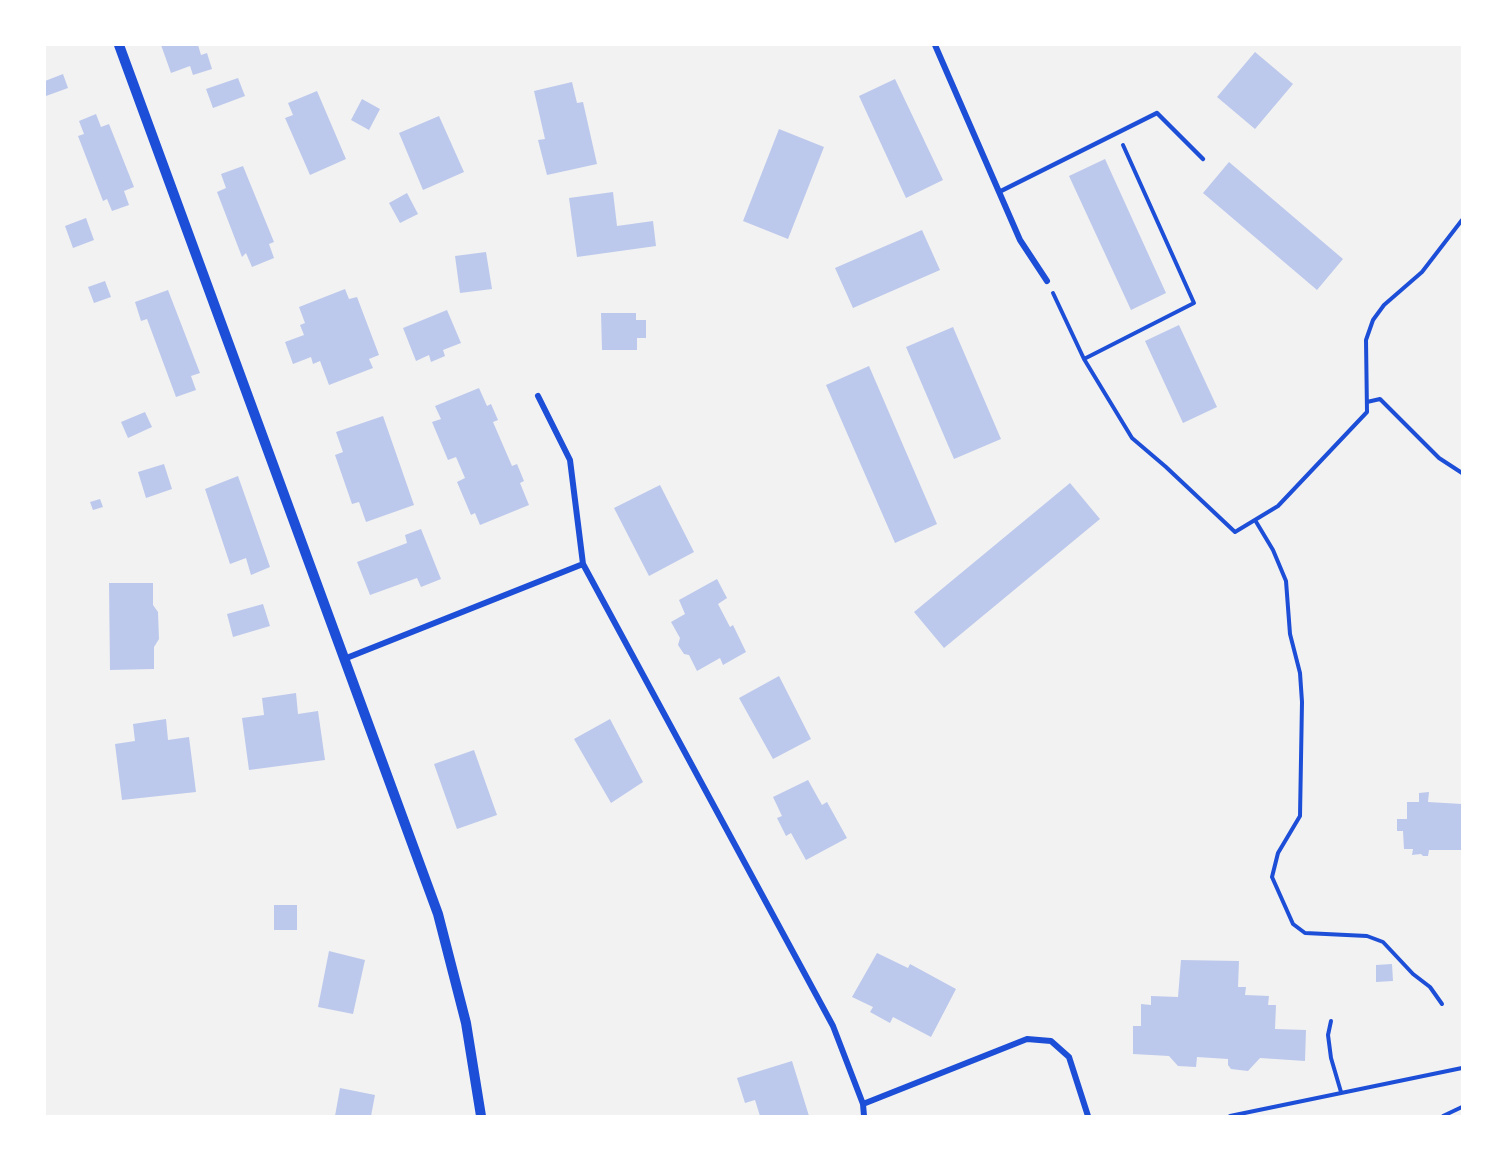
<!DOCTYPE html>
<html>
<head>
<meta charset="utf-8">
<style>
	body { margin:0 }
	#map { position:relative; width:1507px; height:1161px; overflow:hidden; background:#f2f2f2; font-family:Arial,sans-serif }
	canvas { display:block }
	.frame { position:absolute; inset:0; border:46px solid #fff; pointer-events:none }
</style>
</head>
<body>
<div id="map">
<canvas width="1507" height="1161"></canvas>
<div class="frame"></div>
</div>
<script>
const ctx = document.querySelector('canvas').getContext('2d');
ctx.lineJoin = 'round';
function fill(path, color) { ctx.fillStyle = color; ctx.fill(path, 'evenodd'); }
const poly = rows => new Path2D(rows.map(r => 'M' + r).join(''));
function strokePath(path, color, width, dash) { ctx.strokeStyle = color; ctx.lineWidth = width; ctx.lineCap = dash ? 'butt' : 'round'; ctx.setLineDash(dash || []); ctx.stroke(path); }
const building = poly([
	[161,45,198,45,201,55,207,53,212,69,193,75,190,66,171,73],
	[1255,52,1293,84,1255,129,1217,97],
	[63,74,68,88,46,96,45,81],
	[238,78,245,96,213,108,206,89],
	[895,79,943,180,906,198,859,96],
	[572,82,577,103,583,102,597,164,547,175,538,140,545,139,534,91],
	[317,91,346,159,310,175,285,118,293,115,288,103],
	[362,99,380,109,369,130,351,120],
	[96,114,101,127,109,124,134,187,124,191,129,205,112,211,107,199,103,201,78,136,84,134,79,121],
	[439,116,464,172,423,190,399,133],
	[779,129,824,147,788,239,743,221],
	[1105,159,1166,293,1131,310,1069,176],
	[1229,162,1343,259,1317,290,1203,193],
	[243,166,274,242,269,244,274,258,252,267,246,253,242,257,217,192,226,188,221,174],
	[613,192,617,226,653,221,656,246,577,257,569,198],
	[407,193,418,214,400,223,389,203],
	[86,218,94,240,73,248,65,226],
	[922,230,940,270,853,308,835,268],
	[486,252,492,289,460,293,455,256],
	[105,281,111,297,94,303,88,287],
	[345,289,349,299,357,297,379,355,369,359,373,368,329,385,320,361,313,364,311,357,293,364,285,342,304,335,300,325,305,323,299,307],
	[168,290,200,373,191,376,196,390,176,397,147,319,141,321,135,302],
	[447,310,461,343,443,350,445,356,431,362,429,355,416,361,403,328],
	[601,313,636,313,636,320,646,320,646,338,637,338,637,350,602,350],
	[1179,325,1217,407,1183,423,1145,341],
	[953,327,1001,439,954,459,906,347],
	[869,366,937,524,895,543,826,385],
	[479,388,487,406,491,404,498,420,493,422,512,466,517,464,524,481,520,483,529,505,480,525,475,513,471,515,457,482,465,478,456,457,448,460,432,422,441,419,435,406],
	[145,412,152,427,128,438,121,422],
	[383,416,414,505,366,522,359,502,352,504,335,455,343,452,336,432],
	[164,464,172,489,146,498,138,472],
	[238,476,270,567,251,575,246,558,230,564,205,489],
	[1070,483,1100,519,944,648,914,612],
	[660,485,694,552,649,576,614,508],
	[100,499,103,507,93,510,90,502],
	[421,529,441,579,421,587,417,578,370,595,357,562,407,543,405,535],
	[717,579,727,598,718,604,730,627,733,625,746,652,723,665,720,658,697,671,689,655,684,654,678,645,680,638,671,622,685,614,679,600],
	[109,583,153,583,153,605,158,612,159,639,154,647,154,669,110,670],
	[263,604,270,626,233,637,227,614],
	[779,676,811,739,773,759,739,698],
	[296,693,298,714,318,711,325,760,249,770,242,718,264,715,262,698],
	[166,719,168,740,189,737,196,792,122,800,115,744,135,741,133,724],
	[610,719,643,782,611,803,574,739],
	[474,750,497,815,457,829,434,764],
	[808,780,822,805,827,802,847,838,806,860,791,833,786,836,777,818,782,816,773,797],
	[1429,792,1428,802,1462,804,1462,850,1429,850,1428,856,1423,856,1421,854,1412,855,1413,849,1404,849,1403,831,1397,831,1397,819,1407,819,1407,802,1419,802,1419,793],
	[274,905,297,905,297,930,274,930],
	[329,951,365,960,353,1014,318,1007],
	[877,953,908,968,910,964,956,989,931,1037,893,1017,890,1023,870,1012,873,1007,852,997],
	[1181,960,1239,961,1238,987,1246,987,1245,995,1269,996,1268,1005,1276,1005,1275,1029,1306,1030,1305,1061,1260,1058,1248,1071,1231,1069,1228,1065,1228,1059,1197,1057,1196,1067,1178,1066,1169,1056,1133,1054,1133,1026,1141,1026,1141,1004,1151,1005,1151,996,1178,997],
	[1392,964,1393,981,1376,982,1376,965],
	[792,1061,809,1116,760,1116,755,1100,745,1103,737,1078],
	[340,1088,375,1095,371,1116,335,1116]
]);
const path = poly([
	[1053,293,1084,359,1132,438,1166,467,1235,532,1278,506,1367,412,1366,340,1373,320,1384,305,1422,272,1462,220],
	[1084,359,1194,303,1123,145],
	[1367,402,1380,399,1439,458,1462,473],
	[1255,520,1273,550,1286,581,1290,634,1300,673,1302,702,1300,816,1278,853,1272,877,1293,924,1305,933,1367,936,1383,942,1413,974,1430,987,1442,1004],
	[1331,1021,1328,1035,1331,1058,1341,1092],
	[1230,1116,1462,1068],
	[1443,1116,1462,1107]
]);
const service = poly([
	[999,192,1157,113,1203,159]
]);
const minor = poly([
	[935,45,1020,240,1047,281],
	[538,396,570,460,583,564],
	[344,659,583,564,833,1026,863,1104,864,1116],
	[863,1104,1027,1039,1051,1041,1069,1057,1088,1116]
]);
const tertiary = poly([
	[119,45,438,914,466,1023,481,1116]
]);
fill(building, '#bdc9ec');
strokePath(path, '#1d4ed8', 4);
strokePath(service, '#1d4ed8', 4.5);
strokePath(minor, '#1d4ed8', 6);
strokePath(tertiary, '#1d4ed8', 10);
</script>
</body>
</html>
